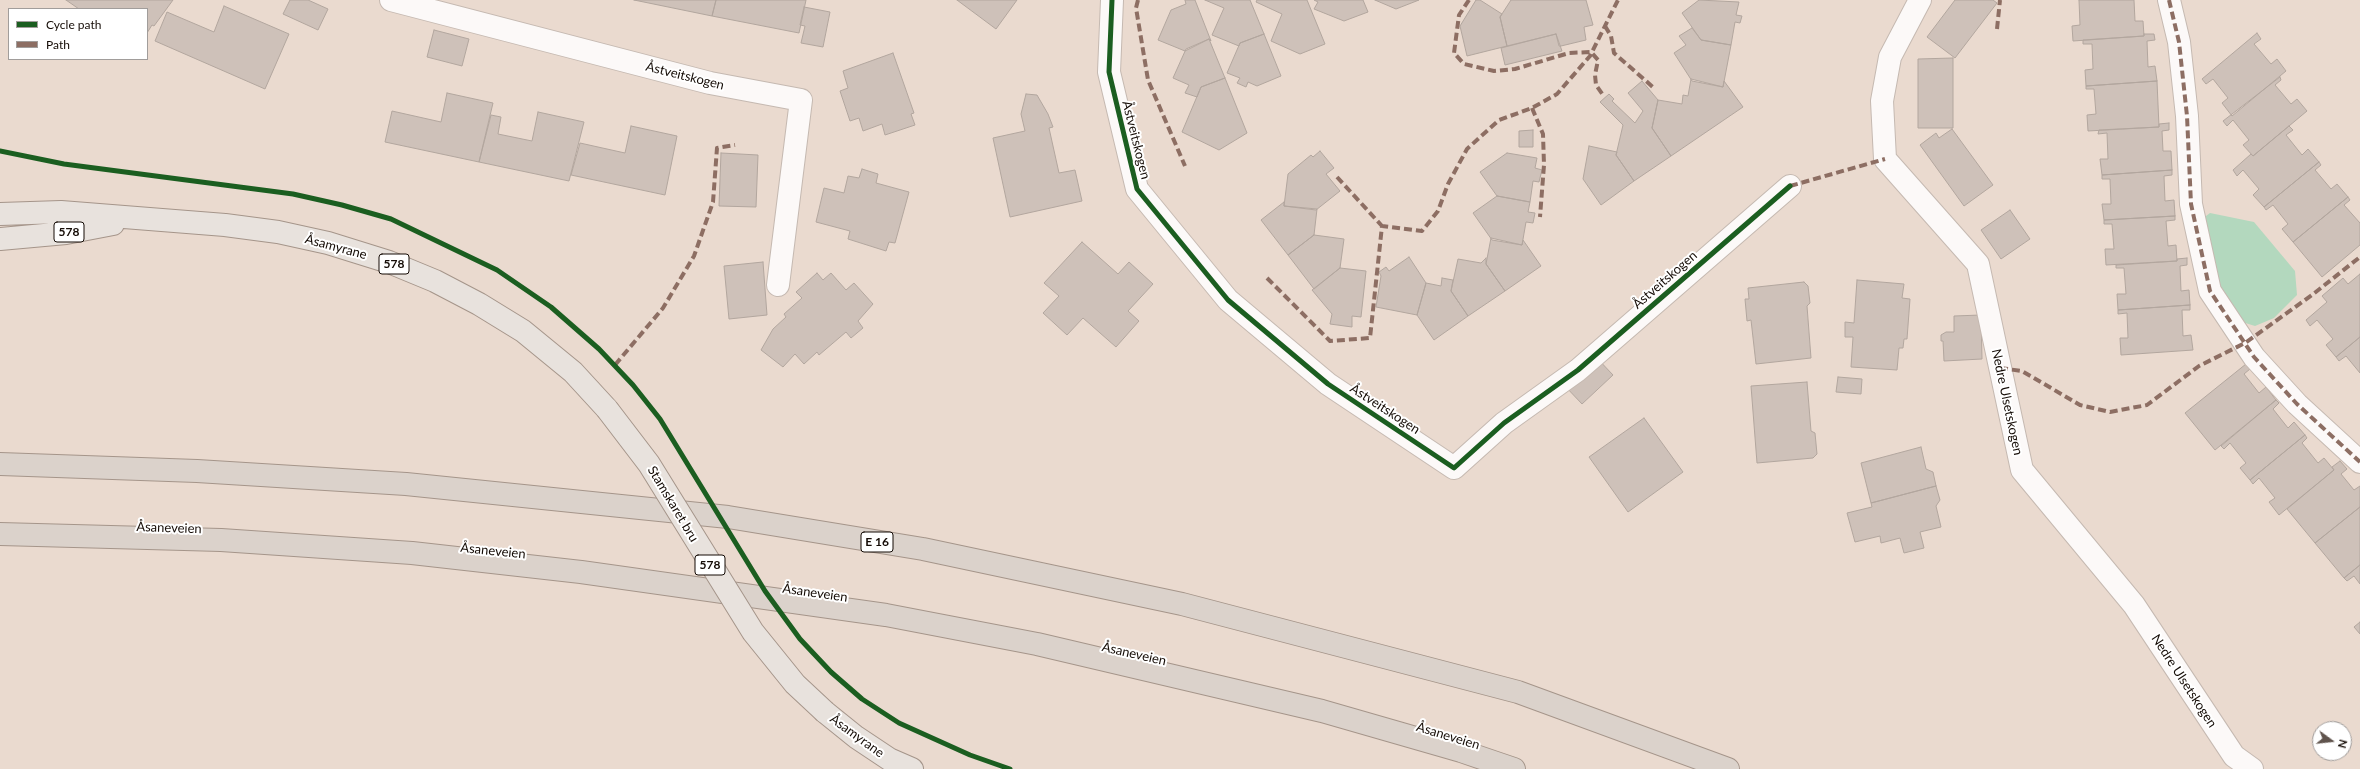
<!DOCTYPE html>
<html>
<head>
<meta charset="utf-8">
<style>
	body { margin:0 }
	#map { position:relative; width:2360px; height:769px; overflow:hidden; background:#eadacf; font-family:Lato,sans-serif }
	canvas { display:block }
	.legend { position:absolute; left:8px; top:8px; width:140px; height:52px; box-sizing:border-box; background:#fff; border:1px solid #a19d9b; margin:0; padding:5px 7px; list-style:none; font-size:12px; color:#140b05 }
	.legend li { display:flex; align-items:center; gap:8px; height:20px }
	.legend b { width:20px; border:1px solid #a19d9b }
	.north { position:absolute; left:2312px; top:721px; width:40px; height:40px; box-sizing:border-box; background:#fff; border:1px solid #a19d9b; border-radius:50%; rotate:105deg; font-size:11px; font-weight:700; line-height:16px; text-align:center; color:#140b05 }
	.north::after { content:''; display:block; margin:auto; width:14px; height:18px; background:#5f534c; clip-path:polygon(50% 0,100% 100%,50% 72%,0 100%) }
</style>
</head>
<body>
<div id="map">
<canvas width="2360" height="769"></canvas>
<ul class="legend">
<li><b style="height:5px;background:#1b5e20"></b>Cycle path</li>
<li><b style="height:5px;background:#8d6e63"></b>Path</li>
</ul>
<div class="north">N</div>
</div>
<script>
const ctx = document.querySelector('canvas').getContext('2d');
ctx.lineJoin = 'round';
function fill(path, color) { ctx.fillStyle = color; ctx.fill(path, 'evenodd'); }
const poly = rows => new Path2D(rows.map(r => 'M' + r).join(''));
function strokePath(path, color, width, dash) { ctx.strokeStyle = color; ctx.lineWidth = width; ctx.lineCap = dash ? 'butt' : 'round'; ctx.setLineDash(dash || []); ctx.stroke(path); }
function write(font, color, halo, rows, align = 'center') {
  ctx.font = font + ' Lato,sans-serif'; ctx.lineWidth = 4; ctx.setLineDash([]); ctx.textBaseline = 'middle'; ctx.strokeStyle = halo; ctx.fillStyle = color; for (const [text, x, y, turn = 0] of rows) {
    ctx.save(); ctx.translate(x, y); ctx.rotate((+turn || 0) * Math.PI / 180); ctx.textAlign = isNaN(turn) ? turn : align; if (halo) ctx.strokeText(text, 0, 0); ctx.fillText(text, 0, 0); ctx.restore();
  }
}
const green = poly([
	[2210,213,2254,222,2295,271,2297,295,2274,318,2255,326,2242,322,2213,273,2202,219]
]);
const building = poly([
	[66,0,173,0,154,26,152,25,147,33,147,9,79,9,66,0],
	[290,0,308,0,328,9,318,30,283,14,290,0],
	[634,0,716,0,712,16,634,0],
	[716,0,806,0,799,33,712,16,716,0],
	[957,0,1017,0,996,29,957,0],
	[1185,0,1195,0,1211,41,1209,39,1185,51,1158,40,1171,10,1186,4,1185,0],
	[1205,0,1250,0,1264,34,1240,43,1239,46,1212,35,1224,8,1205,0],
	[1257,0,1307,0,1325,44,1300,54,1271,41,1282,14,1256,2,1257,0],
	[1363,0,1368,12,1344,21,1314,9,1318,2,1314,0,1363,0],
	[1375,0,1419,0,1396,9,1375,0],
	[1476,0,1480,0,1502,14,1500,17,1507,46,1467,56,1460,26,1476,0],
	[1511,0,1586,0,1593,25,1584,27,1586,40,1561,46,1559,46,1556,34,1507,46,1500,17,1511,0],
	[1699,0,1739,2,1736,15,1742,16,1740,23,1735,22,1731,45,1701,40,1682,13,1699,0],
	[1955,0,1993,0,1997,3,1955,58,1927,37,1955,0],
	[2079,0,2134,0,2135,21,2143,21,2144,36,2073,41,2072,26,2080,25,2079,0],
	[224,6,289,34,265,89,155,41,167,12,214,32,224,6],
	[804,7,830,12,823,47,801,43,805,26,800,25,804,7],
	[1692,28,1701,40,1731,45,1723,87,1692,81,1674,53,1686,45,1679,36,1692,28],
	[434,30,469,39,462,66,427,57,434,30],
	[2257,33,2261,39,2254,44,2271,64,2277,59,2286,71,2232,116,2222,103,2228,98,2213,79,2206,84,2202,79,2257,33],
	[1264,34,1281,76,1257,86,1248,82,1246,87,1237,83,1240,78,1227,73,1240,43,1264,34],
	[1556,34,1562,51,1505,65,1501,48,1556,34],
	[2144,34,2154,34,2155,40,2147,41,2148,67,2155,66,2157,81,2086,86,2085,70,2093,69,2092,44,2083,44,2083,40,2144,36,2144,34],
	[1209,39,1225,78,1201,87,1197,97,1185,93,1189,85,1173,78,1186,49,1209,39],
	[893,53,914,113,911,114,915,125,885,135,882,124,863,131,859,118,850,121,840,91,848,88,843,71,893,53],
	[1953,58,1953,128,1918,128,1918,59,1953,58],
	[2280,77,2281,80,2275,85,2291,104,2297,99,2307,111,2253,156,2243,145,2249,140,2233,120,2227,126,2223,121,2280,77],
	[1225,78,1247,133,1219,150,1182,132,1201,87,1225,78],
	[1691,79,1723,87,1724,81,1743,107,1671,156,1652,128,1658,100,1682,104,1683,95,1688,96,1691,79],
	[1642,81,1658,100,1652,128,1671,156,1634,181,1616,155,1623,125,1600,102,1609,94,1614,99,1612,101,1635,123,1643,111,1628,93,1642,81],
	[2157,81,2159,127,2088,131,2087,115,2096,114,2094,89,2086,89,2086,86,2157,81],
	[447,93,493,103,479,162,385,142,392,111,441,122,447,93],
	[1026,94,1037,95,1048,114,1053,127,1049,128,1059,173,1075,170,1082,201,1010,217,993,138,1025,131,1021,114,1026,94],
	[538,112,584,122,569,181,479,162,491,115,501,117,498,134,532,141,538,112],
	[2169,123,2169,130,2162,131,2163,151,2171,151,2172,170,2102,175,2100,159,2108,159,2107,133,2098,134,2099,130,2159,127,2159,124,2169,123],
	[631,126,677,136,665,195,571,175,580,143,625,153,631,126],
	[2289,126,2293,130,2286,135,2302,155,2308,149,2319,162,2264,207,2253,195,2259,189,2243,170,2237,176,2233,170,2251,154,2253,156,2289,126],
	[1952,129,1993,185,1964,206,1920,145,1936,133,1939,138,1952,129],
	[1533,130,1533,147,1519,147,1519,131,1533,130],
	[1589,146,1617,152,1616,155,1634,181,1601,205,1583,179,1589,146],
	[1320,151,1334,168,1326,174,1340,191,1316,210,1284,206,1288,174,1311,155,1313,157,1320,151],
	[721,153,758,155,756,207,719,206,721,153],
	[1507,153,1537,158,1535,168,1542,170,1539,182,1533,181,1530,202,1497,196,1480,172,1507,153],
	[2319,162,2321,165,2315,170,2331,189,2337,184,2348,197,2293,242,2282,229,2288,224,2273,205,2266,210,2264,207,2319,162],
	[862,169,878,174,876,183,909,192,895,243,889,242,886,251,848,239,850,231,816,222,824,188,844,193,848,176,859,178,862,169],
	[2172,170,2172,175,2164,176,2165,201,2174,200,2175,216,2104,220,2102,204,2111,204,2110,179,2102,179,2102,175,2172,170],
	[1497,196,1530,202,1528,212,1535,213,1533,223,1526,222,1522,245,1492,240,1473,213,1497,196],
	[2348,197,2350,200,2344,205,2360,223,2360,245,2322,277,2293,242,2348,197],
	[1284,202,1284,206,1317,209,1314,235,1288,255,1261,220,1284,202],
	[2010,210,2030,239,2001,259,1981,230,2010,210],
	[2175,216,2175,220,2166,221,2168,246,2176,245,2177,261,2106,265,2105,249,2114,249,2112,224,2104,224,2104,220,2175,216],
	[1314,235,1344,239,1340,268,1314,289,1288,255,1314,235],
	[1491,238,1522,245,1523,240,1541,266,1505,291,1486,264,1491,238],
	[1082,242,1118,274,1129,262,1153,284,1128,311,1139,321,1116,347,1083,318,1067,335,1043,313,1059,296,1044,283,1082,242],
	[1409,257,1426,283,1417,315,1376,307,1381,276,1379,272,1386,267,1389,271,1409,257],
	[1486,258,1486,264,1505,291,1468,316,1451,291,1458,259,1481,263,1486,258],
	[2187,258,2187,265,2180,266,2181,291,2189,290,2190,305,2118,310,2117,294,2126,294,2124,268,2116,268,2116,265,2177,261,2177,259,2187,258],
	[763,262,767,315,729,319,724,266,763,262],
	[1340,268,1366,271,1361,317,1352,316,1352,327,1330,324,1332,314,1312,290,1340,268],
	[817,273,823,280,831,273,846,290,854,283,873,304,858,321,863,328,851,338,846,332,819,355,817,352,804,364,795,354,783,367,761,350,773,329,786,317,784,314,802,298,796,292,817,273],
	[2360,274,2360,337,2336,357,2326,345,2333,339,2317,320,2310,326,2306,320,2327,302,2322,296,2343,278,2348,284,2360,274],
	[1442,278,1453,280,1451,291,1468,316,1434,340,1417,315,1426,283,1441,286,1442,278],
	[1857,280,1904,284,1902,298,1910,299,1907,339,1904,339,1903,348,1899,348,1897,370,1851,367,1853,337,1845,337,1845,322,1854,323,1857,280],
	[1804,282,1808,286,1810,303,1807,306,1811,358,1756,364,1751,320,1747,321,1745,299,1749,299,1748,288,1804,282],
	[2190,305,2190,310,2182,310,2183,336,2191,335,2193,350,2121,355,2120,338,2128,338,2127,313,2118,314,2118,310,2190,305],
	[1981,315,1982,359,1944,361,1943,341,1941,341,1941,335,1946,332,1954,332,1954,316,1981,315],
	[2360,337,2360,373,2346,356,2339,361,2336,357,2360,337],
	[1595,356,1613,375,1582,404,1564,385,1595,356],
	[2246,364,2250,369,2244,374,2259,393,2266,387,2276,400,2215,450,2185,413,2246,364],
	[1838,377,1862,379,1861,394,1836,392,1838,377],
	[1807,382,1811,431,1815,433,1817,454,1813,458,1757,463,1751,386,1807,382],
	[2276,400,2279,403,2273,409,2288,428,2294,422,2305,435,2250,480,2240,468,2246,463,2230,443,2224,449,2221,446,2276,400],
	[1644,418,1683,472,1628,512,1589,457,1644,418],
	[2305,435,2307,438,2302,443,2318,463,2324,458,2334,470,2279,515,2269,502,2275,498,2259,478,2253,484,2250,480,2305,435],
	[1921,447,1926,469,1933,472,1936,486,1871,503,1861,463,1921,447],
	[2340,461,2347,469,2341,474,2354,490,2360,486,2360,507,2315,543,2287,509,2334,470,2332,467,2340,461],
	[1936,486,1940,500,1936,506,1941,527,1920,532,1924,548,1904,553,1900,538,1881,543,1880,536,1855,542,1847,513,1872,507,1871,503,1936,486],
	[2360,507,2360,565,2344,578,2315,543,2360,507],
	[2360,565,2360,584,2354,576,2347,581,2344,578,2360,565],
	[2360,622,2360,634,2354,627,2360,622]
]);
const minor = poly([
	[391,0,710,83,801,100,778,285],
	[1112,0,1109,72,1137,189,1228,300,1328,384,1454,468,1504,423,1578,370,1790,186],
	[1920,0,1890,57,1882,101,1885,159,1978,264,2022,470,2134,605,2234,756,2252,769],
	[2169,0,2179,42,2187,116,2191,204,2210,291,2254,357,2297,404,2360,462]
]);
const major = poly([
	[0,214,61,212,225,225,278,232,328,243,389,262,435,281,479,304,523,331,573,372,607,409],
	[0,239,66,233,113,224],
	[825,712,856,737,889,759,912,769]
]);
const highway = poly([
	[0,464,197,471,406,484,728,517,923,549,1182,604,1518,692,1728,769],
	[0,534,221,540,412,553,581,572,886,615,1037,644,1322,711,1461,751,1514,769]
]);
const majorBridge = poly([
	[607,409,649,464,753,632,795,684,825,712]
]);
const quiet = poly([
	[1138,0,1136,8,1148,80,1185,166],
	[1469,0,1459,15,1454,53,1464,64,1494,71,1515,69,1569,53,1591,52,1598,60,1595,75,1596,85,1603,95],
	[2169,0,2179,42,2187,116,2191,204,2210,291,2254,357,2297,404,2360,462],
	[1605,26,1611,36,1614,53,1654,88],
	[1997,29,2000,0],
	[1532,108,1543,134,1544,165,1540,217],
	[1337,177,1382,226],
	[1790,186,1885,159],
	[1267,278,1330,341,1370,338,1382,226,1422,231,1438,211,1448,184,1467,149,1499,120,1532,108,1557,94,1590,56,1618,0],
	[615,365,663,308,694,256,713,202,717,148,735,145],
	[2000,368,2022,371,2080,405,2110,412,2147,405,2199,366,2245,343,2312,295,2360,257]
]);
const cycleway = poly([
	[1112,0,1109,72,1137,189,1228,300,1328,384,1454,468,1504,423,1578,370,1790,186],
	[0,151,64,164,293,194,342,205,391,219,497,270,551,307,599,349,633,385,660,419,765,591,800,639,831,672,862,699,899,723,970,755,1010,769]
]);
const shields = [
	[69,232,30],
	[394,264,30],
	[877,542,32],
	[710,565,30]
];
const shieldNames = [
	["578",69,232],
	["578",394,264],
	["E 16",877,542],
	["578",710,565]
];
const streetNames = [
	["Åstveitskogen",685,76,14],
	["Åstveitskogen",1136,140,76],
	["Åsamyrane",336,247,15],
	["Åstveitskogen",1665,280,-41],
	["Nedre Ulsetskogen",2007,402,78],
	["Åstveitskogen",1385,409,33],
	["Stamskaret bru",673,504,59],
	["Åsaneveien",169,528,2],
	["Åsaneveien",493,551,6],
	["Åsaneveien",815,593,8],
	["Åsaneveien",1134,654,13],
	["Nedre Ulsetskogen",2184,681,57],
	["Åsamyrane",857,736,36],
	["Åsaneveien",1448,736,17]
];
fill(green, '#b3d8be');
fill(building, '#cec1b9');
strokePath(building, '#b2a69e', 1);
strokePath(minor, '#c5b9b1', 24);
strokePath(major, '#a5958a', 24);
strokePath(highway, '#a5958a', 24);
strokePath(minor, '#fcf9f8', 22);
strokePath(major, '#e8e2dd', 22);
strokePath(highway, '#dbd2cb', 22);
strokePath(majorBridge, '#a5958a', 24, []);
strokePath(majorBridge, '#e8e2dd', 22);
strokePath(quiet, '#8d6e63', 4, [8, 4]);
strokePath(cycleway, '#1b5e20', 5);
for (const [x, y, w] of shields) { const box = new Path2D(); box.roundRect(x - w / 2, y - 10, w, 20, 3); ctx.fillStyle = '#fff'; ctx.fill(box); strokePath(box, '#140b05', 1); }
write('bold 12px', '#140b05', null, shieldNames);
write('13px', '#140b05', '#fff', streetNames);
</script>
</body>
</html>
